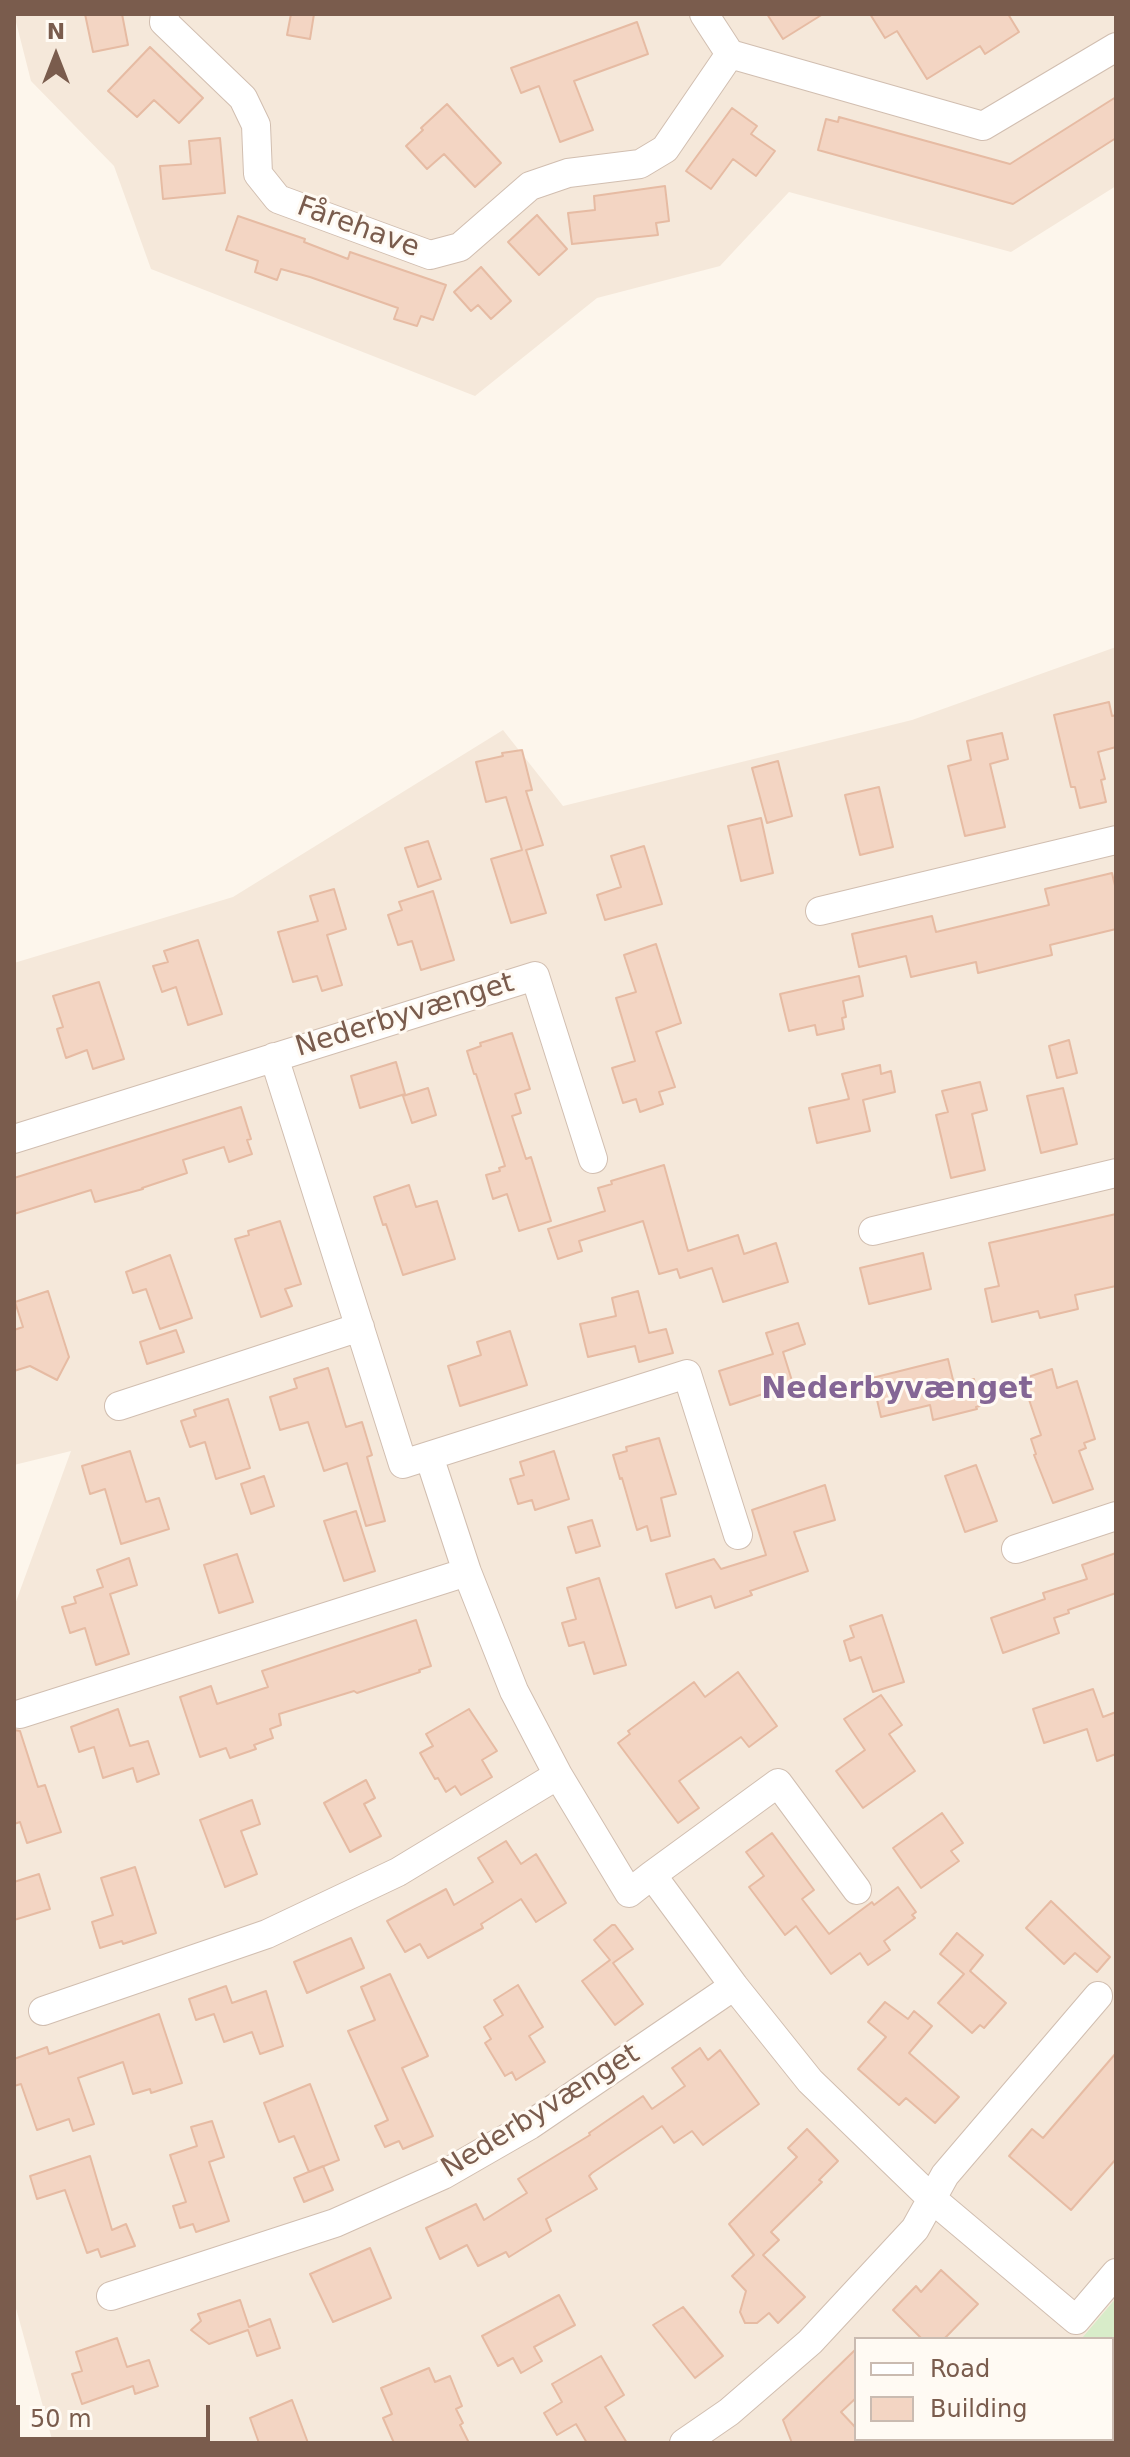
<!DOCTYPE html>
<html>
<head>
<meta charset="utf-8">
<style>
	body { margin:0 }
	#map { position:relative; width:1130px; height:2457px; overflow:hidden; background:#fdf6ec; font-family:"DejaVu Sans",sans-serif }
	canvas { display:block }
	.frame { position:absolute; inset:0; border:16px solid #7a5c4d; pointer-events:none }
	.legend { position:absolute; left:854px; top:2337px; width:260px; height:104px; box-sizing:border-box; background:#fffaf3; border:2px solid #cabbb1; margin:0; padding:10px 14px; list-style:none; font-size:24px; color:#7a5c4d }
	.legend li { display:flex; align-items:center; gap:16px; height:40px }
	.legend b { width:40px; border:2px solid #cabbb1 }
	.north { position:absolute; left:16px; top:16px; width:80px; height:80px; -webkit-text-stroke:6px #fffaf3; paint-order:stroke; rotate:0deg; font-size:22px; font-weight:700; line-height:32px; text-align:center; color:#7a5c4d }
	.north::after { content:''; display:block; margin:auto; width:28px; height:36px; background:#7a5c4d; clip-path:polygon(50% 0,100% 100%,50% 72%,0 100%) }
	.scale { position:absolute; left:16px; top:2405px; width:194px; height:36px; box-sizing:border-box; border:4px solid #7a5c4d; border-top:0; padding-left:10px; font-size:24px; line-height:28px; white-space:nowrap; color:#7a5c4d; -webkit-text-stroke:6px #fffaf3; paint-order:stroke }
</style>
</head>
<body>
<div id="map">
<canvas width="1130" height="2457"></canvas>
<div class="frame"></div>
<ul class="legend">
<li><b style="height:10px;background:#fff"></b>Road</li>
<li><b style="height:22px;background:#f3d5c3"></b>Building</li>
</ul>
<div class="north">N</div>
<div class="scale">50 m</div>
</div>
<script>
const ctx = document.querySelector('canvas').getContext('2d');
ctx.lineJoin = 'round';
function fill(path, color) { ctx.fillStyle = color; ctx.fill(path, 'evenodd'); }
const poly = rows => new Path2D(rows.map(r => 'M' + r).join(''));
function strokePath(path, color, width, dash) { ctx.strokeStyle = color; ctx.lineWidth = width; ctx.lineCap = dash ? 'butt' : 'round'; ctx.setLineDash(dash || []); ctx.stroke(path); }
function write(font, color, halo, rows, align = 'center') {
  ctx.font = font + ' "DejaVu Sans",sans-serif'; ctx.lineWidth = 6; ctx.setLineDash([]); ctx.textBaseline = 'middle'; ctx.strokeStyle = halo; ctx.fillStyle = color; for (const [text, x, y, turn = 0] of rows) {
    ctx.save(); ctx.translate(x, y); ctx.rotate((+turn || 0) * Math.PI / 180); ctx.textAlign = isNaN(turn) ? turn : align; if (halo) ctx.strokeText(text, 0, 0); ctx.fillText(text, 0, 0); ctx.restore();
  }
}
const residential = poly([
	[14,14,1116,14,1116,186,1011,252,789,192,720,266,597,298,475,396,151,269,114,166,31,81],
	[1116,647,1116,2298,1081,2339,856,2339,856,2439,960,2439,956,2443,53,2443,14,2301,14,1607,71,1451,14,1465,14,963,233,897,503,730,563,806,912,720]
]);
const green = poly([
	[1116,2298,1116,2443,956,2443,960,2439,1112,2439,1112,2339,1081,2339]
]);
const building = poly([
	[85,14,122,14,128,45,93,52,85,14],
	[291,14,314,14,310,39,287,35,291,14],
	[767,14,823,14,783,39,767,14],
	[870,14,1008,14,1019,32,985,54,980,46,927,79,897,31,885,38,870,14],
	[637,22,648,54,574,81,593,130,560,142,539,86,521,93,511,68,637,22],
	[150,47,203,98,179,123,154,100,137,117,108,91,150,47],
	[1116,97,1116,138,1013,204,818,150,826,119,838,122,839,117,1010,164,1116,97],
	[447,104,501,163,475,187,444,154,427,169,406,146,423,130,421,128,447,104],
	[732,108,757,126,751,134,775,151,756,176,733,159,711,189,686,171,732,108],
	[220,138,225,193,163,199,160,166,191,164,189,141,220,138],
	[665,186,669,221,656,223,658,235,572,244,568,213,595,210,594,196,665,186],
	[537,215,567,249,539,275,508,242,537,215],
	[238,216,305,239,304,242,348,259,350,252,446,285,433,320,421,316,417,326,394,319,398,308,310,277,281,269,277,280,255,272,258,261,226,250,238,216],
	[481,267,511,301,491,319,478,305,471,311,454,292,481,267],
	[1109,702,1112,716,1116,715,1116,747,1098,752,1105,779,1101,780,1106,802,1080,808,1075,787,1071,787,1054,715,1109,702],
	[1002,733,1008,759,990,764,1005,827,965,836,948,766,971,760,967,741,1002,733],
	[522,750,532,790,526,791,543,845,526,850,546,913,511,923,491,859,522,850,506,797,486,802,476,762,503,756,502,753,522,750],
	[778,761,792,816,767,823,752,768,778,761],
	[879,787,893,847,860,855,845,795,879,787],
	[761,818,773,873,741,881,728,826,761,818],
	[428,841,441,879,418,887,405,848,428,841],
	[644,846,662,904,605,920,597,895,621,887,611,856,644,846],
	[1112,873,1116,890,1116,929,1050,945,1052,955,978,973,976,962,911,977,906,956,859,967,852,934,932,916,936,932,1049,905,1045,889,1112,873],
	[334,889,346,929,327,935,342,985,322,991,317,976,293,982,278,932,318,921,310,896,334,889],
	[433,891,454,960,421,970,412,941,398,945,388,915,402,910,399,902,433,891],
	[198,940,222,1014,188,1025,176,987,162,992,153,966,168,962,164,951,198,940],
	[656,944,681,1023,656,1032,675,1087,659,1092,663,1104,640,1112,636,1099,623,1103,612,1068,635,1061,616,998,636,992,624,955,656,944],
	[859,976,863,996,843,1001,846,1017,842,1018,844,1029,817,1035,815,1025,789,1031,780,994,859,976],
	[99,982,124,1059,93,1069,87,1050,66,1058,57,1029,63,1027,53,996,99,982],
	[512,1033,530,1089,515,1094,521,1113,512,1116,526,1159,531,1157,551,1221,519,1231,507,1194,493,1199,486,1175,500,1171,499,1168,505,1166,476,1074,474,1074,467,1051,481,1046,480,1043,512,1033],
	[1069,1040,1077,1073,1057,1078,1049,1046,1069,1040],
	[396,1062,405,1094,360,1108,351,1076,396,1062],
	[880,1065,881,1074,891,1071,895,1092,863,1100,870,1131,817,1143,809,1108,849,1099,842,1074,880,1065],
	[980,1082,987,1110,972,1114,985,1170,951,1178,936,1115,948,1112,942,1091,980,1082],
	[428,1088,436,1115,412,1123,403,1096,428,1088],
	[1063,1088,1077,1144,1041,1153,1027,1096,1063,1088],
	[241,1107,251,1139,247,1140,252,1154,229,1162,224,1147,183,1160,187,1173,142,1188,143,1189,95,1202,91,1190,14,1214,14,1178,241,1107],
	[664,1165,688,1251,738,1235,744,1254,776,1243,788,1282,723,1302,712,1268,680,1278,677,1269,659,1274,643,1221,579,1241,582,1251,558,1259,548,1229,605,1211,598,1188,612,1184,611,1181,664,1165],
	[409,1185,416,1207,437,1201,455,1259,403,1275,386,1224,383,1225,374,1197,409,1185],
	[1116,1214,1116,1286,1075,1295,1078,1309,1040,1318,1038,1311,992,1322,985,1289,999,1286,989,1243,1116,1214],
	[280,1221,301,1284,285,1289,292,1306,261,1317,235,1239,249,1235,248,1231,280,1221],
	[923,1253,931,1289,869,1304,860,1268,923,1253],
	[170,1255,192,1318,160,1329,146,1289,133,1293,126,1272,170,1255],
	[48,1291,69,1357,57,1380,30,1366,14,1371,14,1330,23,1327,15,1302,48,1291],
	[638,1291,649,1333,666,1329,673,1353,639,1362,635,1346,588,1357,580,1324,616,1316,612,1298,638,1291],
	[798,1323,805,1344,783,1352,793,1384,730,1405,719,1371,773,1354,766,1333,798,1323],
	[176,1330,184,1352,147,1364,140,1342,176,1330],
	[510,1331,527,1385,460,1406,448,1366,481,1355,477,1342,510,1331],
	[948,1359,954,1384,974,1379,980,1406,976,1407,977,1409,933,1420,930,1405,881,1417,872,1378,948,1359],
	[328,1368,346,1427,362,1422,372,1455,367,1457,385,1521,366,1526,347,1463,324,1471,308,1422,280,1430,270,1397,297,1388,294,1379,328,1368],
	[1052,1369,1057,1388,1077,1381,1095,1439,1084,1443,1086,1448,1079,1451,1093,1489,1053,1503,1034,1455,1036,1454,1031,1439,1041,1435,1022,1379,1052,1369],
	[228,1399,250,1468,216,1479,205,1442,190,1447,181,1421,196,1416,194,1410,228,1399],
	[659,1438,676,1494,661,1498,670,1536,651,1541,647,1526,637,1530,622,1478,620,1479,613,1455,627,1451,626,1447,659,1438],
	[130,1451,146,1502,159,1498,169,1529,121,1544,105,1489,90,1494,82,1466,130,1451],
	[554,1451,569,1499,535,1510,532,1500,518,1504,510,1479,524,1475,520,1462,554,1451],
	[976,1465,997,1521,965,1532,945,1476,976,1465],
	[264,1476,274,1506,251,1514,241,1484,264,1476],
	[825,1485,835,1520,794,1532,808,1571,750,1591,752,1595,715,1608,711,1596,676,1608,666,1574,714,1559,721,1569,766,1555,752,1510,825,1485],
	[356,1511,375,1571,344,1581,324,1521,356,1511],
	[592,1520,600,1546,576,1553,568,1527,592,1520],
	[1116,1553,1116,1593,1068,1610,1069,1613,1054,1618,1059,1633,1003,1653,991,1618,1045,1599,1043,1593,1087,1579,1082,1565,1116,1553],
	[237,1554,253,1602,219,1613,204,1565,237,1554],
	[129,1558,137,1585,110,1594,129,1654,96,1665,85,1628,70,1633,62,1607,76,1603,74,1597,103,1587,97,1570,129,1558],
	[599,1578,626,1665,594,1674,584,1642,569,1646,562,1623,576,1619,567,1588,599,1578],
	[882,1615,904,1682,873,1692,861,1657,850,1661,844,1641,854,1637,850,1626,882,1615],
	[416,1620,431,1666,419,1670,420,1672,357,1693,354,1691,279,1714,281,1725,270,1729,273,1738,254,1745,256,1749,230,1758,226,1748,200,1757,180,1697,211,1686,217,1704,268,1687,262,1671,416,1620],
	[738,1672,777,1726,749,1747,741,1737,679,1781,699,1808,678,1823,618,1743,630,1734,628,1731,694,1682,705,1697,738,1672],
	[1093,1689,1103,1717,1116,1712,1116,1754,1097,1761,1087,1729,1044,1743,1033,1709,1093,1689],
	[881,1695,902,1725,889,1734,915,1771,863,1808,836,1771,865,1750,844,1719,881,1695],
	[118,1709,130,1746,148,1741,159,1774,137,1782,133,1768,103,1778,94,1747,79,1752,71,1727,118,1709],
	[469,1709,497,1751,482,1760,492,1777,461,1795,455,1786,446,1792,438,1778,435,1779,420,1753,433,1746,426,1734,469,1709],
	[14,1730,20,1731,38,1787,45,1785,61,1832,27,1843,20,1822,14,1824,14,1730],
	[366,1780,375,1798,364,1804,381,1836,350,1852,324,1803,366,1780],
	[252,1800,260,1824,241,1831,257,1874,225,1887,200,1820,252,1800],
	[942,1813,963,1843,951,1851,959,1861,921,1888,893,1848,942,1813],
	[772,1833,814,1890,802,1899,829,1934,872,1902,874,1905,898,1887,916,1912,912,1915,915,1918,884,1941,890,1950,868,1965,860,1953,831,1974,796,1926,785,1935,749,1887,764,1876,746,1852,772,1833],
	[506,1841,521,1864,536,1854,566,1903,536,1922,521,1899,481,1924,483,1928,428,1958,420,1944,405,1952,387,1921,446,1889,454,1905,493,1882,478,1858,506,1841],
	[135,1867,156,1933,123,1944,122,1941,100,1948,92,1922,113,1915,101,1878,135,1867],
	[39,1874,50,1909,14,1920,14,1882,39,1874],
	[1051,1901,1110,1957,1097,1972,1075,1953,1064,1964,1026,1928,1051,1901],
	[612,1925,615,1925,633,1949,613,1963,643,2004,615,2025,582,1981,610,1960,594,1940,612,1925],
	[957,1933,983,1955,970,1971,1006,2003,984,2028,980,2025,972,2033,938,2003,964,1974,940,1954,957,1933],
	[351,1938,364,1968,307,1993,294,1962,351,1938],
	[390,1974,428,2056,402,2068,433,2136,403,2149,399,2141,385,2147,375,2126,388,2120,348,2031,375,2020,361,1987,390,1974],
	[518,1985,543,2027,529,2036,545,2062,516,2080,512,2072,505,2076,485,2043,491,2039,484,2027,503,2015,494,2000,518,1985],
	[226,1986,232,2003,266,1991,283,2046,260,2054,252,2032,224,2042,214,2014,196,2020,189,1999,226,1986],
	[885,2002,908,2019,914,2011,932,2026,909,2053,959,2097,935,2123,906,2098,899,2105,858,2069,886,2037,868,2022,885,2002],
	[159,2014,182,2083,151,2093,150,2089,133,2094,123,2062,78,2078,94,2124,73,2131,69,2119,37,2130,21,2084,14,2086,14,2059,47,2047,49,2054,159,2014],
	[700,2048,708,2060,720,2050,759,2104,703,2145,692,2131,674,2143,662,2126,592,2173,589,2176,597,2189,546,2219,551,2231,509,2257,506,2252,478,2266,467,2245,440,2259,426,2228,476,2204,484,2220,527,2193,518,2179,590,2135,589,2133,643,2096,652,2109,685,2086,672,2068,700,2048],
	[1116,2053,1116,2159,1071,2210,1009,2156,1032,2129,1043,2138,1116,2053],
	[310,2084,339,2160,309,2172,294,2136,279,2142,264,2103,310,2084],
	[212,2121,224,2157,209,2162,229,2221,196,2232,193,2224,180,2228,173,2206,186,2202,170,2155,197,2146,191,2127,212,2121],
	[807,2129,838,2161,819,2180,822,2182,771,2232,779,2240,763,2255,805,2297,778,2323,769,2313,757,2323,745,2323,740,2312,746,2291,732,2276,754,2255,729,2224,797,2157,788,2148,807,2129],
	[90,2156,112,2230,126,2224,135,2246,101,2257,98,2249,87,2253,65,2190,37,2199,30,2176,90,2156],
	[323,2166,333,2190,304,2202,294,2178,323,2166],
	[370,2248,391,2298,333,2322,310,2274,370,2248],
	[941,2270,978,2304,944,2339,922,2339,893,2310,916,2286,921,2292,941,2270],
	[559,2295,575,2325,534,2347,542,2361,521,2373,513,2358,498,2366,482,2336,559,2295],
	[240,2300,249,2327,270,2319,280,2348,257,2356,248,2330,209,2344,191,2330,201,2321,198,2314,240,2300],
	[683,2307,723,2356,695,2378,653,2325,683,2307],
	[117,2338,127,2367,149,2360,158,2386,135,2394,133,2386,82,2404,72,2374,82,2371,76,2352,117,2338],
	[856,2349,856,2398,841,2412,856,2428,856,2439,866,2439,870,2443,792,2443,783,2420,856,2349],
	[601,2356,624,2395,605,2407,627,2443,587,2443,576,2424,557,2435,544,2413,562,2402,552,2384,601,2356],
	[429,2368,435,2382,450,2376,462,2406,456,2409,463,2423,460,2425,469,2443,394,2443,383,2418,392,2414,381,2388,429,2368],
	[292,2400,308,2443,259,2443,250,2418,292,2400]
]);
const minor = poly([
	[165,14,164,22,243,98,256,125,258,174,278,199,430,255,460,247,530,186,568,173,640,164,665,149,730,54],
	[704,14,730,54,983,126,1116,47],
	[820,911,1116,840],
	[274,1057,403,1464,687,1374,738,1535],
	[14,1139,535,976,593,1159],
	[873,1231,1116,1173],
	[119,1406,360,1327],
	[429,1456,467,1572,514,1691,558,1775,629,1893,652,1875,734,1986,810,2081,931,2198,1076,2320,1116,2273],
	[1016,1549,1116,1516],
	[20,1714,467,1572],
	[652,1875,778,1783,857,1890],
	[43,2011,267,1934,398,1872,558,1775],
	[111,2296,335,2223,443,2175,530,2125,734,1986],
	[684,2443,729,2412,810,2342,915,2229,945,2175,1098,1996]
]);
const streetNames = [
	["Fårehave",358,228,20],
	["Nederbyvænget",405,1016,-17],
	["Nederbyvænget",541,2112,-32]
];
const neighbourhoodNames = [
	["Nederbyvænget",897,1390]
];
fill(residential, '#f5e8da');
fill(green, '#d8ecc9');
fill(building, '#f3d5c3');
strokePath(building, '#e6bba3', 2);
strokePath(minor, '#d1beb0', 30);
strokePath(minor, '#fff', 28);
write('28px', '#7a5c4d', '#fffaf3', streetNames);
write('bold 30px', '#846695', '#fffaf3', neighbourhoodNames);
</script>
</body>
</html>
